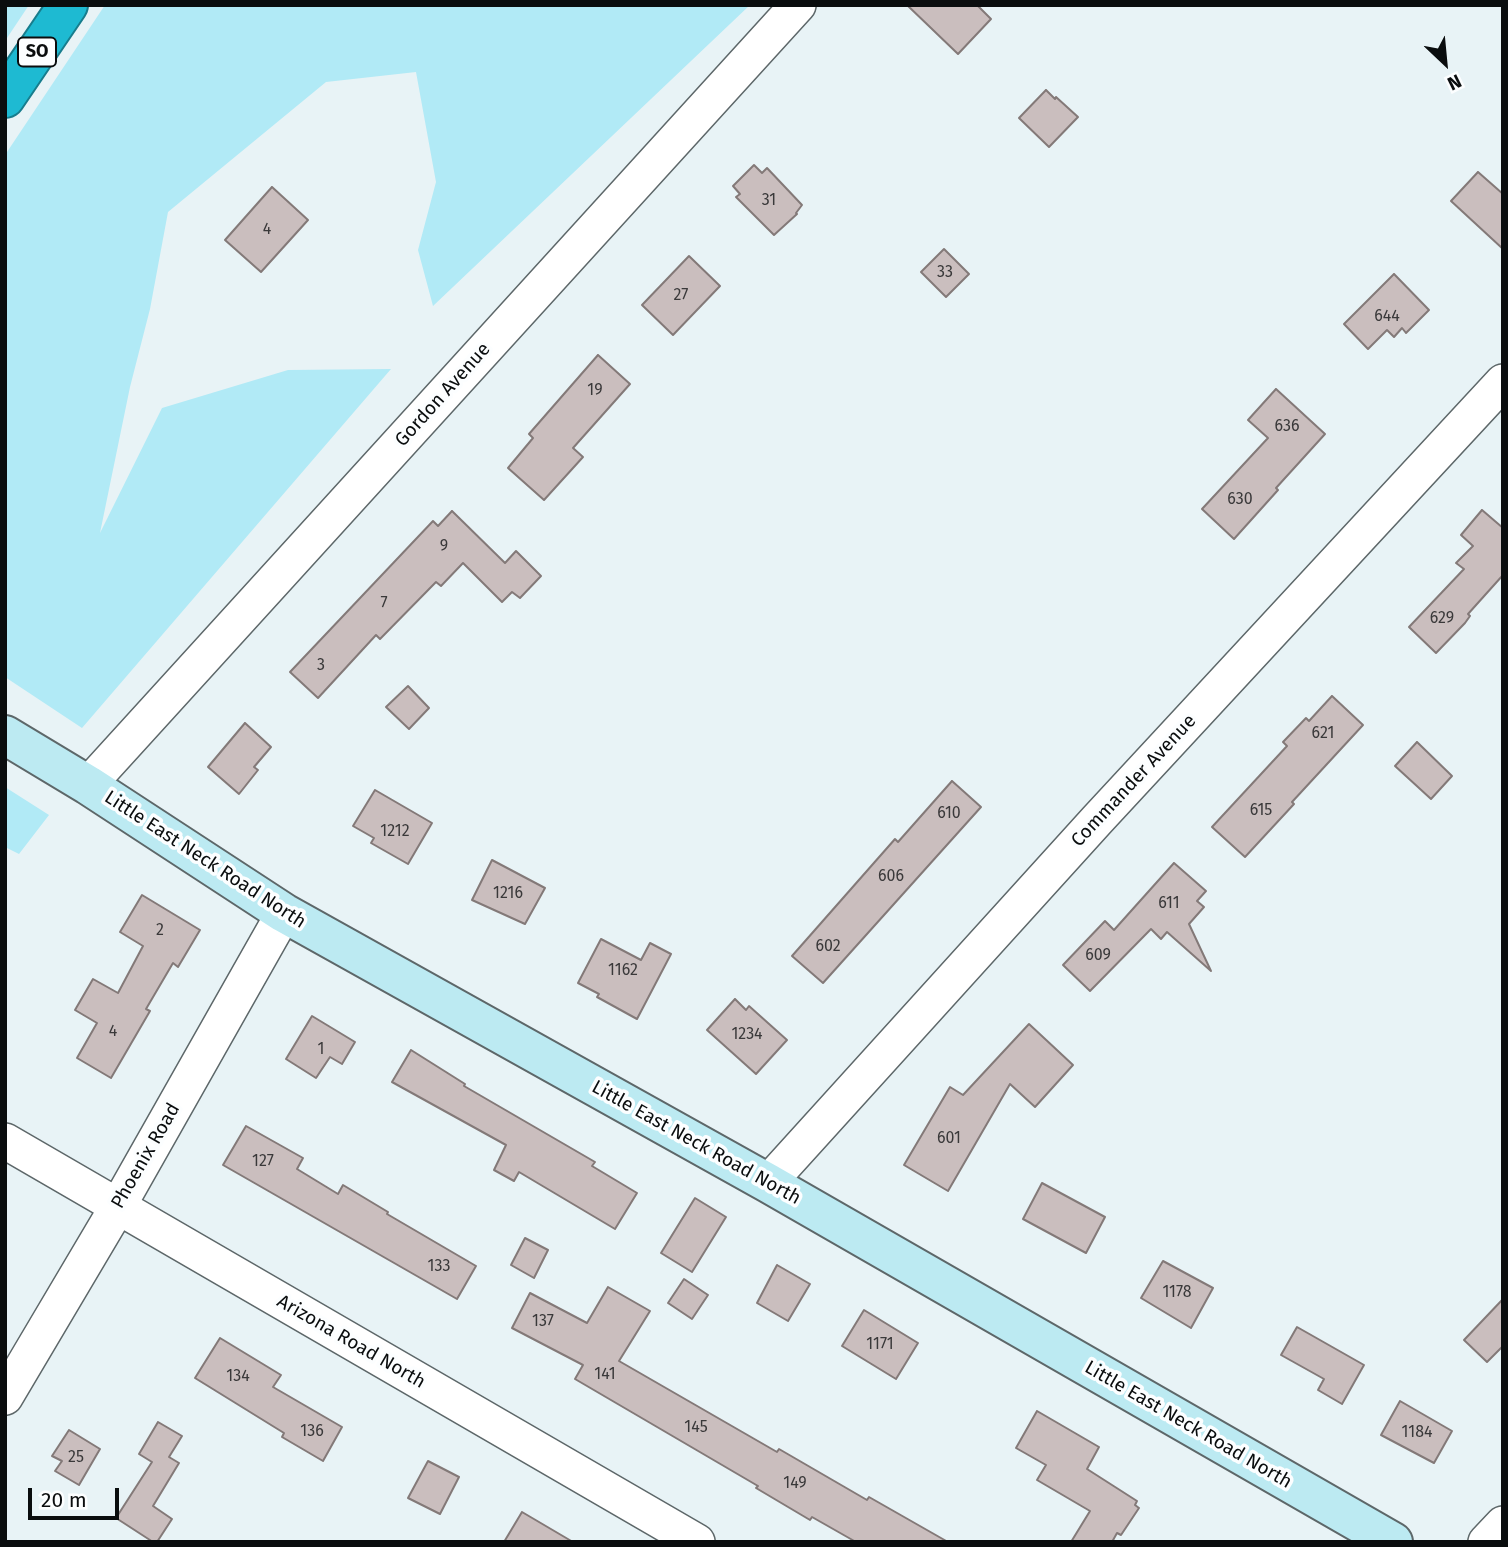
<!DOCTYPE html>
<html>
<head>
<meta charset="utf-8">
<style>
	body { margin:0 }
	#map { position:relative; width:1508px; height:1547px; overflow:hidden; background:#e8f3f6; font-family:"Fira Sans",sans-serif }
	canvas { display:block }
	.frame { position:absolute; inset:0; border:7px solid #0a0d0e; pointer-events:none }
	.north { position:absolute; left:1410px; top:28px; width:70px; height:70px; -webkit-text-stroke:5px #fcfeff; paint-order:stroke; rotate:154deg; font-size:19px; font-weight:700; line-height:28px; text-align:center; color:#0a0d0e }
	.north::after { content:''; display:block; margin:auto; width:24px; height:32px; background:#0a0d0e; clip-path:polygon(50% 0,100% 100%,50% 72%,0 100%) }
	.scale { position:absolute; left:28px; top:1488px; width:91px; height:32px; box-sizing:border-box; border:4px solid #0a0d0e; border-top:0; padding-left:9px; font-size:21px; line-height:24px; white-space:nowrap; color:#0a0d0e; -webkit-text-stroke:5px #fcfeff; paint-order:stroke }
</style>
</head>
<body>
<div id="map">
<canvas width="1508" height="1547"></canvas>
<div class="frame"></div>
<div class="north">N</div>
<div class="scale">20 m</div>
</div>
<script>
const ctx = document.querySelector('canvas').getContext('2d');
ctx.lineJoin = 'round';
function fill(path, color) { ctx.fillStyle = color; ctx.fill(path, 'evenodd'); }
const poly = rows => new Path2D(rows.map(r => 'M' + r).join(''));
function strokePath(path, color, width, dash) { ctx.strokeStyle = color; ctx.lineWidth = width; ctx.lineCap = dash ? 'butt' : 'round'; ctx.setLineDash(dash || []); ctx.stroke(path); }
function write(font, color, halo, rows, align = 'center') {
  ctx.font = font + ' "Fira Sans",sans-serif'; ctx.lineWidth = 7; ctx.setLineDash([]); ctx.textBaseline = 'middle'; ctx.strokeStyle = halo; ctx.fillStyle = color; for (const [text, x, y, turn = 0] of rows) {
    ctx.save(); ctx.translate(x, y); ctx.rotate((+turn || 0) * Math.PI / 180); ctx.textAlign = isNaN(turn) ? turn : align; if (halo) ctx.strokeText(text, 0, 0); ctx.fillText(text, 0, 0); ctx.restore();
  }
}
const green = poly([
	[5,5,29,5,5,41],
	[105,5,750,5,433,306,418,250,436,182,416,72,326,82,168,212,150,309,130,387,100,533,162,408,288,370,391,369,82,728,5,677,5,155],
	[5,787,49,815,19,854,5,847]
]);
const building = poly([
	[907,5,977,5,991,19,958,54,907,5],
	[1046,90,1055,99,1056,97,1078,117,1049,147,1019,118,1046,90],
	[754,165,762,173,767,168,802,205,796,213,797,214,774,235,736,197,740,194,733,186,754,165],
	[1478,172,1503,194,1503,249,1451,201,1478,172],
	[272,187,308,220,261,272,225,240,272,187],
	[944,249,969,274,946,297,921,272,944,249],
	[689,256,720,286,673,335,642,305,689,256],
	[1394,274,1429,310,1406,333,1402,328,1394,337,1387,330,1368,349,1344,324,1394,274],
	[598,355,630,384,573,448,583,457,544,500,508,468,533,438,529,434,598,355],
	[1276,389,1325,434,1276,488,1278,490,1234,539,1202,509,1268,438,1248,420,1276,389],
	[1482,510,1503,528,1503,575,1468,614,1470,616,1465,623,1436,653,1409,627,1464,569,1456,563,1473,546,1461,535,1482,510],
	[452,511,505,563,516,551,541,576,520,598,512,592,502,602,463,563,441,586,436,582,380,639,376,635,318,698,290,672,433,521,438,526,452,511],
	[408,686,429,708,409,729,386,707,408,686],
	[1332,696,1363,725,1292,802,1294,804,1245,857,1212,827,1287,746,1283,742,1306,718,1309,721,1332,696],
	[245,723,271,747,254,767,258,770,239,794,208,767,245,723],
	[1417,742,1452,776,1431,799,1395,766,1417,742],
	[952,781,981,807,823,983,792,956,895,839,898,842,952,781],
	[375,790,432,823,408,864,371,843,374,838,353,826,375,790],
	[492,860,545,888,525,924,472,900,492,860],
	[1174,863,1206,891,1197,901,1204,907,1189,924,1211,971,1167,932,1161,939,1151,929,1090,991,1063,965,1105,921,1114,930,1174,863],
	[142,895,200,930,178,967,173,963,146,1009,150,1011,111,1078,77,1058,97,1023,75,1010,93,979,118,993,143,946,120,932,142,895],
	[601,939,641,960,650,943,671,954,637,1019,597,997,599,994,578,983,601,939],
	[735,999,746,1010,749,1006,787,1040,756,1074,707,1030,735,999],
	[312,1016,355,1042,342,1064,330,1057,316,1078,286,1059,312,1016],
	[1029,1024,1073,1065,1035,1107,1010,1084,948,1191,904,1165,950,1087,963,1095,1029,1024],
	[411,1050,465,1084,464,1086,595,1162,592,1166,637,1193,615,1229,519,1172,514,1181,494,1170,506,1145,392,1082,411,1050],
	[246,1126,303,1158,297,1169,338,1194,343,1185,388,1212,387,1214,476,1266,457,1299,223,1165,246,1126],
	[1042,1183,1105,1217,1086,1253,1023,1219,1042,1183],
	[695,1198,726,1217,692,1272,661,1253,695,1198],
	[525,1238,548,1250,534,1278,511,1265,525,1238],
	[1163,1261,1213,1288,1191,1328,1141,1298,1163,1261],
	[777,1265,810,1284,788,1321,757,1303,777,1265],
	[684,1279,708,1295,692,1319,668,1303,684,1279],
	[608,1287,650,1311,619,1361,777,1452,779,1449,867,1500,869,1497,948,1542,856,1542,812,1517,810,1520,756,1488,758,1486,575,1379,583,1365,512,1328,530,1293,587,1323,608,1287],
	[1503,1299,1503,1346,1487,1362,1464,1340,1503,1299],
	[864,1310,918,1343,896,1379,842,1346,864,1310],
	[1297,1327,1364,1365,1342,1404,1318,1390,1324,1379,1281,1355,1297,1327],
	[220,1338,281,1375,273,1387,342,1427,323,1461,282,1437,284,1433,195,1378,220,1338],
	[1400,1401,1452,1431,1434,1463,1381,1435,1400,1401],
	[1037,1411,1099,1447,1087,1469,1137,1501,1135,1505,1139,1508,1121,1535,1117,1533,1112,1542,1071,1542,1090,1511,1037,1480,1046,1465,1016,1448,1037,1411],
	[158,1422,182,1436,169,1457,179,1463,153,1506,172,1519,157,1542,153,1542,116,1518,152,1462,139,1454,158,1422],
	[69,1430,100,1449,79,1485,55,1471,62,1461,52,1456,69,1430],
	[428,1461,459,1477,440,1514,408,1498,428,1461],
	[522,1512,573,1542,504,1542,522,1512]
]);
const street = poly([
	[88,785,798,5],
	[5,1141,697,1542],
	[768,1183,1097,820,1503,382],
	[5,1397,117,1208,284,913],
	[1486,1542,1503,1524]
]);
const secondary = poly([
	[5,735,88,785,284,913,768,1183,1393,1542]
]);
const highway = poly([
	[5,98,68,5]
]);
const numberNames = [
	["31",769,201],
	["4",267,230],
	["33",945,273],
	["27",681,296],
	["644",1387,317],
	["19",595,391],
	["636",1287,427],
	["630",1240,500],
	["9",444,547],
	["7",384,604],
	["629",1442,619],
	["3",321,666],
	["621",1323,734],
	["615",1261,811],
	["610",949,814],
	["1212",395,832],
	["606",891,877],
	["1216",508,894],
	["611",1169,904],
	["2",160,931],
	["602",828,947],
	["609",1098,956],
	["1162",623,971],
	["4",113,1032],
	["1234",747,1035],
	["1",321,1050],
	["601",949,1139],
	["127",263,1162],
	["133",439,1267],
	["1178",1177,1293],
	["137",543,1322],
	["1171",880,1345],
	["141",605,1375],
	["134",238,1377],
	["145",696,1428],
	["136",312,1432],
	["1184",1417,1433],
	["25",76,1458],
	["149",795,1484]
];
const shields = [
	[37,52,38]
];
const shieldNames = [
	["SO",37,52]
];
const streetNames = [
	["Gordon Avenue",443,395,-48],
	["Commander Avenue",1134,781,-47],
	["Little East Neck Road North",205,860,33],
	["Little East Neck Road North",696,1143,29],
	["Phoenix Road",146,1156,-60],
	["Arizona Road North",351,1342,30],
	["Little East Neck Road North",1188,1425,30]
];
fill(green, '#b1eaf6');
fill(building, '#cabebe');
strokePath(building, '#837978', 2);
strokePath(street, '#5d6769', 38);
strokePath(secondary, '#5d6769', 42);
strokePath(highway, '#177d8d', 42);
strokePath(street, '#fff', 35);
strokePath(secondary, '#bceaf2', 38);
strokePath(highway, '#1ebad2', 38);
write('16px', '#3a393a', null, numberNames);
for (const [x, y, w] of shields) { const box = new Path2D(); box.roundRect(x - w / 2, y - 14.5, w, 29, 5); ctx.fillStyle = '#fcfeff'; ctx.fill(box); strokePath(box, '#0a0d0e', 2); }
write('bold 18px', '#0a0d0e', null, shieldNames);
write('19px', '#0a0d0e', '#fcfeff', streetNames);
</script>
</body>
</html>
